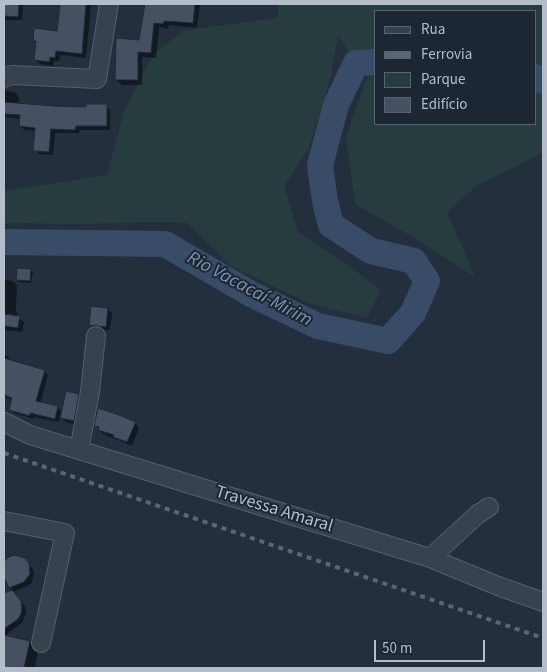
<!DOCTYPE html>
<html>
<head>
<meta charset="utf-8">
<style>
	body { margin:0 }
	#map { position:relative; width:547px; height:672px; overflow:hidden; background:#242f3e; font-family:"Source Sans 3",sans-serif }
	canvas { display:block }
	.frame { position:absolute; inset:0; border:5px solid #b4bcc9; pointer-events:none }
	.legend { position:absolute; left:374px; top:10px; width:162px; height:115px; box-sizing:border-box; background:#1d2633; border:1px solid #59626f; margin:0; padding:6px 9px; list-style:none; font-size:15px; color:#b4bcc9 }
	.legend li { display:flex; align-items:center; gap:10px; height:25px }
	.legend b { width:25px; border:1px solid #59626f }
	.scale { position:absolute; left:374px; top:640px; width:111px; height:22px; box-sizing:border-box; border:2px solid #b4bcc9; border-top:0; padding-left:6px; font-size:15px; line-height:18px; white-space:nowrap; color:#b4bcc9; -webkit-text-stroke:4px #1d2633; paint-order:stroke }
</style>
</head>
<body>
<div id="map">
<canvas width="547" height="672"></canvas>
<div class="frame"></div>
<ul class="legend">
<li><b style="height:6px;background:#38414e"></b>Rua</li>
<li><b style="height:6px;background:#5a6575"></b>Ferrovia</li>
<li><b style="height:14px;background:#263c3f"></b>Parque</li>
<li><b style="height:14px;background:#455162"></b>Edifício</li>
</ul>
<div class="scale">50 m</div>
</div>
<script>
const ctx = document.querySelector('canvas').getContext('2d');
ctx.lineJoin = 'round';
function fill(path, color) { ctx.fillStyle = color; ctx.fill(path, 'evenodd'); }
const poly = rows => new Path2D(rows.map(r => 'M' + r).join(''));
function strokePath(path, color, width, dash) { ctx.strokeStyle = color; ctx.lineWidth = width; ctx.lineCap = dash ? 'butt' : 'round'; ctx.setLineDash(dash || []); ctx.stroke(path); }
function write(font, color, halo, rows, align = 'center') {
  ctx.font = font + ' "Source Sans 3",sans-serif'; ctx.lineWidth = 4; ctx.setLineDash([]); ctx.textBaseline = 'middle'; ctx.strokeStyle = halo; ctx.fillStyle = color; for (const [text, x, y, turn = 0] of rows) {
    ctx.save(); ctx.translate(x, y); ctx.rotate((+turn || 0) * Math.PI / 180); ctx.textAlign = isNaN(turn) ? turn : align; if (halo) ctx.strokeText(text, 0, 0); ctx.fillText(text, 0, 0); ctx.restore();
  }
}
const green = poly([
	[278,4,543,4,543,152,520,165,479,184,447,212,475,277,411,236,355,204,346,137,367,78,338,36,331,76,309,148,284,186,298,232,344,262,381,290,367,318,308,303,231,266,187,223,154,222,79,224,4,223,4,191,107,175,124,111,154,53,185,30,278,18],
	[376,11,536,11,536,124,376,124]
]);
const shadow = poly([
	[4,4,23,4,22,20,4,20],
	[61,4,91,4,86,58,60,55,59,61,54,61,53,66,40,64,35,59,37,44,34,41,58,32],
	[146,4,200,4,197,28,169,25,168,29,159,27,156,58,142,57,142,85,122,85,116,80,140,41],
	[4,91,15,92,19,97,18,104,87,108,106,105,110,110,110,130,79,130,79,133,55,133,53,155,39,154,35,150,36,131,25,130,20,126,21,119,4,117],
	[31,270,33,272,31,283,19,282,17,280],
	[4,280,13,281,17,285,16,312,18,314,17,317,24,322,22,332,4,330],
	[107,309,112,313,110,330,95,329,91,324],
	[4,355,8,356,12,360,44,371,48,375,40,404,58,408,63,413,78,395,83,399,78,425,66,422,60,416,59,422,34,417,34,419,14,413,10,409,13,400,4,397],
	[135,423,139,428,132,446,103,434,96,425],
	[9,558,28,564,33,569,34,573,32,583,28,586,13,592,25,607,26,613,22,623,4,636,4,594,13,591,10,587,4,574,4,563],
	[4,637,29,642,38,651,35,668,4,668]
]);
const river = poly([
	[536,77,543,81],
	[4,242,165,244,251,294,318,326,388,341,413,313,427,281,414,261,371,251,331,225,325,201,320,165,336,105,356,63,376,62]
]);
const building = poly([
	[4,4,19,4,18,17,4,16,4,4],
	[60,4,86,4,82,54,56,51,55,58,50,57,49,62,34,60,36,41,33,41,34,28,57,31,60,4],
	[145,4,195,4,193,23,164,21,163,24,154,23,151,53,138,52,138,80,115,80,116,38,139,40,145,4],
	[4,102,54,106,86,107,86,104,107,104,107,126,76,126,75,130,51,129,49,152,33,151,35,128,19,126,20,115,4,114,4,102],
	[17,268,31,269,30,281,16,280,17,268],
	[91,306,108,308,106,327,89,325,91,306],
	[4,314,20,316,18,328,4,326,4,314],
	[4,358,45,370,36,401,58,406,55,419,30,413,30,416,9,410,12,398,4,395,4,358],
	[66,391,79,394,74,421,60,418,66,391],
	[98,408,119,415,136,422,127,442,113,437,114,435,98,430,99,427,94,426,98,408],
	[14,555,25,558,29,563,30,574,24,582,9,588,4,577,4,561,9,557,14,555],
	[12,590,21,601,22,608,21,614,18,619,4,629,4,593,12,590],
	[4,635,30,641,24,668,4,668,4,635]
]);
const minor = poly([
	[4,78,12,75,97,79,109,4],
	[4,422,30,435,430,558,498,586,543,602],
	[79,450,90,392,96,336],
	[4,521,65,533,41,643],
	[430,558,478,514,489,507]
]);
const rail = poly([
	[4,453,543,638]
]);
const streetNames = [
	["Travessa Amaral",274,510,17]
];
const waterNames = [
	["Rio Vacacaí-Mirim",249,290,28]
];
fill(green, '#263c3f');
fill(shadow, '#0007');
strokePath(river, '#394c67', 26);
fill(building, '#455162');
strokePath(building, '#1f2835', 1);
strokePath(minor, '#565f6c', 20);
strokePath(minor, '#38414e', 18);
strokePath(rail, '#5a6575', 4, [5, 5]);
write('18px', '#b4bcc9', '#1d2633', streetNames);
write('italic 19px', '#7c92b1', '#1d2633', waterNames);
</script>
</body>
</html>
